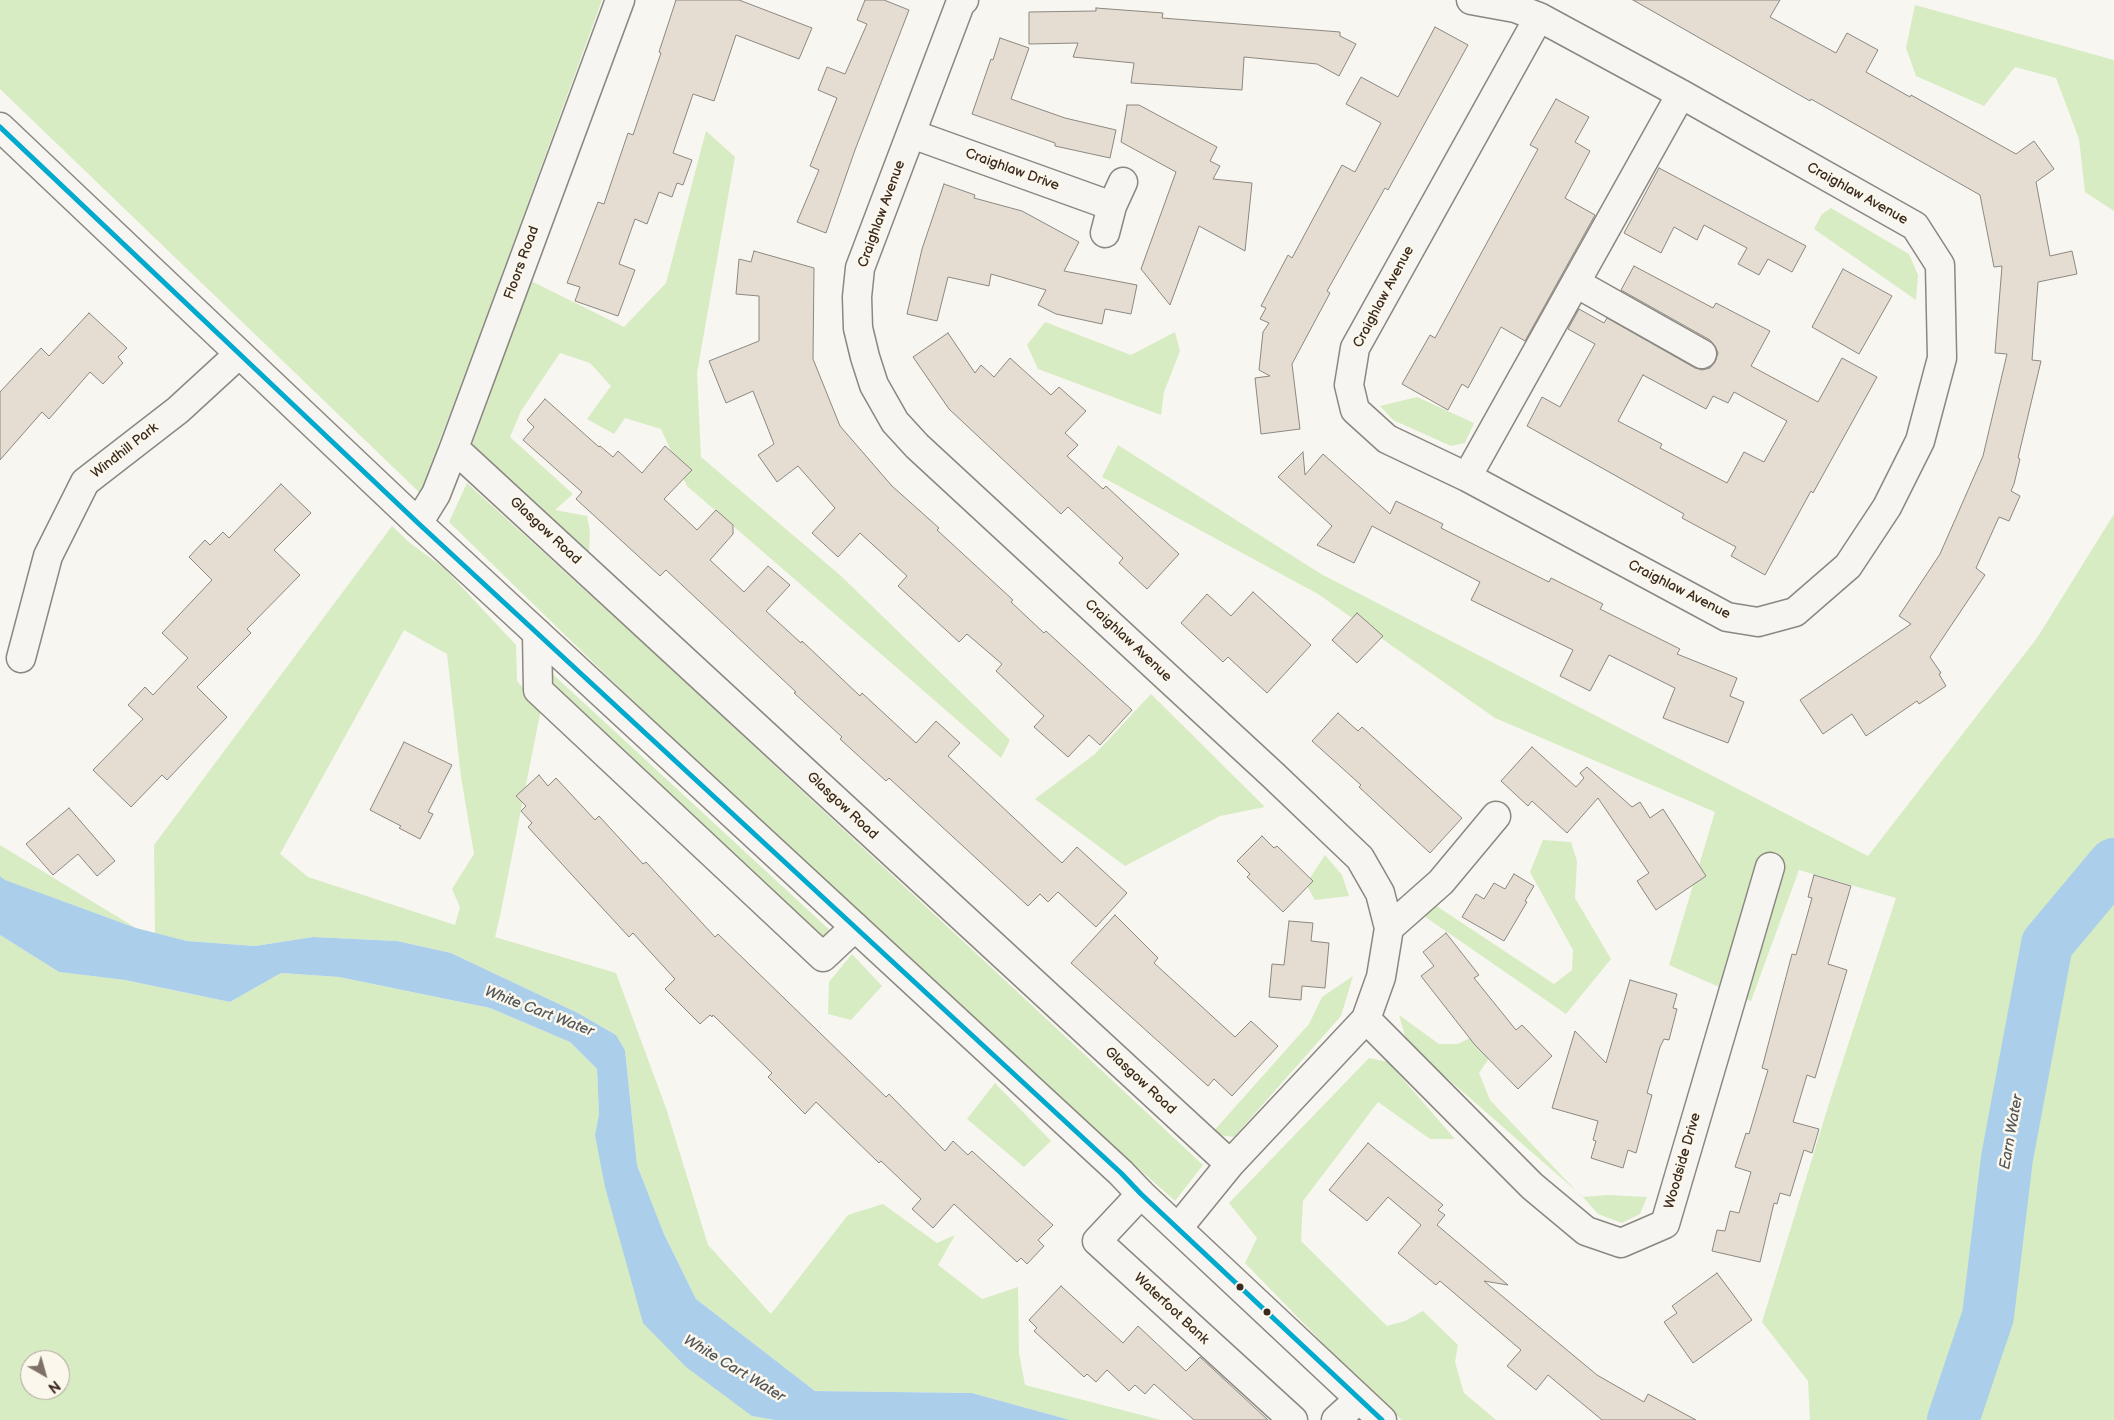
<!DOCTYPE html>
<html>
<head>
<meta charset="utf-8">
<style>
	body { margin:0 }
	#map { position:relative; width:2114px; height:1420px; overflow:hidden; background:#f8f6f0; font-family:"Balsamiq Sans",sans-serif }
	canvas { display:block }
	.north { position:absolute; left:20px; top:1350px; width:50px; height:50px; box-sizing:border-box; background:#fbf7ec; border:1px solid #aea59a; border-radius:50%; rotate:142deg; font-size:14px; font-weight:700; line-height:20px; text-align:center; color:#3b2a1e }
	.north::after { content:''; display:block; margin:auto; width:18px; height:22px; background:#7d7168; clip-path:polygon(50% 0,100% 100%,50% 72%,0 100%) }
</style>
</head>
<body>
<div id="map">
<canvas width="2114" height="1420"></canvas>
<div class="north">N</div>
</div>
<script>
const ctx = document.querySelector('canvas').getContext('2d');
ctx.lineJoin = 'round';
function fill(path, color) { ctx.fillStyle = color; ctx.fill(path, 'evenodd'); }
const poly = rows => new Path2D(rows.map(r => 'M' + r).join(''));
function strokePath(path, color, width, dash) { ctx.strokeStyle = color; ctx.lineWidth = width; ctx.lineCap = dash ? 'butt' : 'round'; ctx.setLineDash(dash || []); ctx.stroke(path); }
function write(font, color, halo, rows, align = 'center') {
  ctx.font = font + ' "Balsamiq Sans",sans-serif'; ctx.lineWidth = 5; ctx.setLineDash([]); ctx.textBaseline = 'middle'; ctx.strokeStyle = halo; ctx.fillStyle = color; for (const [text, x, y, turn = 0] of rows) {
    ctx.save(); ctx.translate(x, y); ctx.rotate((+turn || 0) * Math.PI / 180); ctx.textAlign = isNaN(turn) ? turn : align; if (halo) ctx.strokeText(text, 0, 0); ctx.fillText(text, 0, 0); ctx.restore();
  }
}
const green = poly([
	[0,0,602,0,490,307,420,493,0,89],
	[1915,5,2114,60,2114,211,2085,192,2079,139,2056,78,2015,67,1984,106,1916,76,1906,48],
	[706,131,735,157,697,373,701,457,840,575,1010,740,1001,758,687,486,661,429,625,418,614,434,587,419,611,386,590,363,560,353,521,411,510,437,573,494,555,510,587,516,590,532,589,552,471,448,531,281,624,327,666,283],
	[1831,208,1909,254,1918,275,1916,300,1814,229,1822,214],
	[1045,322,1131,355,1175,332,1180,351,1164,392,1161,415,1038,369,1027,345],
	[1417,397,1474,423,1465,443,1451,446,1393,420,1380,406],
	[1118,445,1321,574,1868,856,2037,638,2114,514,2114,1420,1810,1420,1808,1381,1762,1322,1831,1097,1896,898,1799,870,1751,1001,1669,965,1715,812,1495,718,1318,594,1102,477],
	[467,483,656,655,1203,1165,1175,1201,1040,1081,640,708,449,522],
	[392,526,410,543,444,568,516,645,517,681,541,709,500,916,495,937,616,973,666,1108,708,1245,771,1314,848,1215,883,1204,937,1243,955,1235,938,1265,982,1299,1018,1287,1019,1353,1025,1385,1161,1420,1070,1420,972,1393,815,1391,696,1299,664,1234,637,1165,625,1050,616,1035,578,1013,451,953,397,941,313,937,255,946,187,941,155,933,154,845],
	[404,630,447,654,461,777,474,854,452,889,460,907,455,925,308,877,280,854],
	[544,666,834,934,825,943,544,681],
	[1151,694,1265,807,1220,816,1125,866,1035,799,1095,754],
	[1543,840,1571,842,1577,861,1575,898,1611,959,1566,1014,1421,914,1432,903,1554,984,1572,970,1573,950,1530,872],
	[0,845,75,891,136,928,4,880,0,876],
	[1325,855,1342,875,1349,896,1315,900,1306,884],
	[0,935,59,972,125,980,230,1002,281,973,339,977,490,1008,570,1042,597,1069,599,1114,595,1135,752,1416,775,1420,0,1420],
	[30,1360,60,1360,60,1390,30,1390],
	[852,954,882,986,851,1020,828,1014,829,982],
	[1353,976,1341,1016,1234,1137,1211,1134,1309,1024,1322,997],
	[1399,1015,1439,1044,1458,1044,1501,1022,1508,1031,1479,1073,1490,1100,1582,1197,1608,1195,1647,1197,1640,1214,1622,1223,1598,1214,1583,1197,1407,1043],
	[1369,1058,1388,1062,1455,1139,1430,1139,1378,1102,1303,1201,1301,1241,1387,1326,1405,1321,1423,1311,1458,1345,1455,1362,1464,1393,1496,1420,1402,1420,1377,1399,1245,1263,1257,1238,1229,1203],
	[995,1083,1051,1141,1024,1167,967,1119]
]);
const water = poly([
	[0,876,5,880,136,928,187,941,255,946,313,937,397,941,451,953,578,1013,616,1035,625,1050,637,1165,664,1234,696,1299,815,1391,972,1393,1070,1420,775,1420,752,1416,686,1367,643,1323,605,1187,595,1135,599,1114,597,1069,570,1042,490,1008,339,977,281,973,230,1002,125,980,59,972,0,935]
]);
const river = poly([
	[1953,1420,1988,1316,2007,1158,2047,944,2114,864]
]);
const building = poly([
	[676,0,739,0,812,28,799,59,736,35,714,101,693,94,673,153,692,160,683,185,677,183,672,197,659,192,647,224,635,219,619,264,635,270,618,316,575,301,580,287,567,283,598,202,604,204,628,133,633,135,661,53,659,52,676,0],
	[865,0,884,0,909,10,855,150,826,233,797,222,819,170,810,166,837,98,818,90,827,67,845,74,867,24,857,20,865,0],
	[1633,0,1780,0,1770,17,1836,53,1847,33,1878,50,1866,72,1910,97,1911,95,2016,154,2034,141,2054,169,2036,182,2050,256,2072,251,2077,274,2038,282,2032,360,2041,361,2018,458,2020,459,2014,484,2011,491,2020,496,2009,521,1999,517,1976,568,1985,575,1930,657,1941,673,1939,674,1946,686,1919,704,1917,701,1866,736,1852,714,1823,734,1800,700,1911,624,1899,616,1940,554,1983,456,2007,354,1995,353,2002,266,1994,267,1980,195,1811,99,1810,101,1633,0],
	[1096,8,1163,13,1162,18,1340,32,1340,36,1356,44,1339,76,1317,64,1244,57,1242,90,1131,83,1134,63,1073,57,1078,43,1029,44,1029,12,1096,11,1096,8],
	[1435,27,1468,45,1388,190,1385,188,1327,291,1330,293,1292,364,1300,429,1261,434,1255,378,1270,376,1259,370,1263,332,1269,323,1260,319,1266,308,1261,306,1288,255,1292,258,1342,165,1355,172,1381,123,1346,104,1361,77,1398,97,1435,27],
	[1000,38,1029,48,1011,99,1065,118,1116,130,1110,158,1055,146,1055,143,972,114,991,59,993,60,1000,38],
	[1556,99,1589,117,1575,142,1590,151,1565,198,1595,215,1525,341,1501,327,1468,388,1462,384,1448,410,1402,384,1430,335,1435,338,1538,149,1530,145,1556,99],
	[1127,105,1139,105,1217,147,1210,161,1220,166,1213,179,1252,183,1245,251,1199,226,1170,305,1141,269,1176,172,1121,142,1127,105],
	[1659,168,1806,246,1792,272,1768,259,1759,275,1738,264,1747,248,1704,225,1697,240,1674,227,1661,253,1624,233,1659,168],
	[944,184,975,195,974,198,1022,211,1079,242,1064,271,1137,285,1131,314,1105,309,1102,324,1056,314,1038,305,1046,290,991,274,989,286,948,277,937,321,907,314,922,249,944,184],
	[754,251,814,268,813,359,840,426,892,486,939,528,937,530,1013,600,1011,602,1044,633,1046,631,1132,710,1100,745,1089,735,1068,757,1034,727,1044,716,996,671,1002,664,967,634,959,642,898,586,907,576,860,533,838,557,812,533,835,508,798,466,777,482,758,455,774,444,753,391,726,403,709,361,759,341,759,296,736,294,739,259,751,262,754,251],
	[1634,266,1713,308,1716,303,1770,331,1751,366,1818,402,1842,358,1877,377,1813,493,1811,491,1765,575,1731,556,1736,547,1682,518,1684,514,1527,426,1542,397,1560,407,1595,344,1568,329,1579,309,1604,323,1607,318,1695,368,1702,370,1710,368,1715,362,1718,353,1715,346,1710,340,1621,290,1634,266],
	[1643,375,1706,409,1713,396,1728,403,1734,392,1787,421,1764,462,1744,452,1727,483,1660,448,1662,444,1618,421,1643,375],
	[1843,269,1892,296,1859,354,1812,327,1843,269],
	[89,313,127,348,118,357,123,363,103,384,90,372,49,419,42,412,0,460,0,392,41,348,49,356,89,313],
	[948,333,975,373,981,365,994,377,1010,358,1051,395,1059,387,1086,411,1065,433,1078,445,1067,456,1103,489,1106,486,1179,554,1147,589,1119,563,1123,558,1068,507,1061,514,949,409,913,357,948,333],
	[545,399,599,447,600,446,613,457,618,451,642,473,665,446,692,470,664,499,697,530,716,510,733,525,733,534,710,560,744,592,768,566,790,585,766,611,801,643,802,641,860,696,862,693,916,743,936,721,960,743,948,756,1062,863,1077,847,1127,893,1096,927,1058,892,1048,902,1040,894,1028,906,889,778,886,781,840,739,842,737,794,693,796,692,666,570,660,576,576,499,582,492,523,440,534,427,527,420,545,399],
	[1303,452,1305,475,1323,454,1390,514,1396,501,1443,524,1441,528,1549,582,1551,578,1603,604,1600,609,1680,649,1677,654,1737,678,1730,696,1744,702,1728,743,1663,718,1675,688,1609,655,1590,691,1560,676,1573,650,1471,600,1480,582,1372,526,1354,563,1317,545,1332,526,1278,477,1303,452],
	[281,484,311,513,274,550,300,575,247,629,251,633,197,687,227,717,167,780,162,775,131,807,93,770,143,719,128,705,145,687,153,695,188,658,162,633,212,580,189,557,205,540,210,545,223,532,229,538,281,484],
	[1253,592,1311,645,1267,693,1228,657,1223,662,1181,623,1207,594,1231,616,1253,592],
	[1357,613,1383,636,1357,663,1332,640,1357,613],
	[1338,713,1358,731,1362,727,1462,818,1430,853,1359,787,1361,785,1312,741,1338,713],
	[404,742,452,765,428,812,433,814,420,839,399,828,401,826,370,810,404,742],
	[1532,747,1576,787,1584,778,1580,773,1587,767,1632,807,1640,802,1650,818,1663,809,1706,876,1656,910,1637,881,1649,873,1598,798,1567,833,1532,801,1528,806,1501,781,1532,747],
	[539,775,548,786,556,778,595,820,599,816,643,864,646,862,715,937,718,934,886,1097,889,1094,945,1151,953,1141,968,1155,972,1151,1053,1225,1038,1240,1044,1246,1027,1264,1021,1258,1017,1262,954,1204,933,1228,912,1209,921,1199,881,1161,879,1163,816,1102,805,1114,768,1077,772,1073,713,1015,712,1017,710,1015,700,1024,665,989,675,979,633,933,629,937,528,827,532,823,521,811,526,806,516,796,539,775],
	[69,808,115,861,97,876,78,854,53,875,26,844,69,808],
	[1262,836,1274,848,1277,846,1313,881,1283,912,1247,877,1250,874,1237,861,1262,836],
	[1514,874,1534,886,1525,901,1527,902,1504,941,1462,917,1476,894,1484,899,1494,883,1505,889,1514,874],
	[1814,875,1851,886,1828,964,1847,970,1815,1078,1807,1075,1793,1122,1819,1129,1812,1153,1804,1150,1790,1196,1780,1193,1777,1204,1774,1203,1760,1262,1712,1251,1717,1230,1725,1231,1730,1211,1739,1213,1751,1172,1735,1167,1746,1133,1749,1134,1768,1070,1762,1068,1792,954,1796,955,1812,898,1808,897,1814,875],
	[1115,915,1158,958,1154,963,1235,1037,1251,1021,1278,1046,1232,1096,1214,1079,1208,1086,1071,963,1115,915],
	[1289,921,1313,923,1311,941,1329,943,1325,988,1302,986,1301,1000,1269,997,1272,964,1284,965,1289,921],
	[1446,933,1479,975,1474,978,1516,1030,1522,1025,1552,1056,1518,1089,1475,1045,1421,976,1434,966,1423,952,1446,933],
	[1630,980,1677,994,1673,1008,1677,1009,1669,1040,1664,1039,1660,1047,1647,1093,1652,1095,1636,1153,1628,1150,1623,1168,1591,1158,1596,1141,1593,1140,1598,1121,1552,1108,1575,1031,1606,1063,1630,980],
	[1368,1143,1443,1205,1438,1210,1445,1215,1437,1225,1508,1285,1484,1281,1597,1375,1644,1402,1648,1394,1696,1420,1602,1420,1548,1375,1536,1390,1507,1366,1521,1350,1440,1281,1436,1285,1398,1253,1421,1225,1388,1197,1367,1221,1329,1190,1368,1143],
	[1717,1273,1752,1320,1693,1363,1664,1322,1677,1313,1672,1306,1717,1273],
	[1061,1286,1123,1343,1138,1326,1186,1371,1200,1357,1268,1420,1194,1420,1154,1384,1145,1394,1135,1385,1129,1391,1107,1370,1096,1382,1087,1374,1084,1377,1034,1331,1037,1328,1029,1320,1061,1286]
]);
const minor = poly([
	[964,0,960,4,860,268,857,297,858,328,865,357,874,385,895,422,917,446,1273,775,1360,858,1380,893,1389,928,1381,977,1366,1019,1230,1164,1178,1228],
	[1471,0,1515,8,1539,17,1681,94,1915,226,1940,265,1942,358,1920,441,1887,507,1848,566,1795,612,1758,622,1727,617,1467,477,1387,439,1355,410,1349,385,1355,348,1539,17],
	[912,134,1112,206],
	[1105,233,1112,206,1123,182],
	[1576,283,1702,354],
	[454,448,1230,1164],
	[1467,477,1681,94],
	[418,523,436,494,454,448,620,0],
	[537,633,538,690,823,957,855,927],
	[21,658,48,556,85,482,178,410,239,354],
	[1389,928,1441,882,1496,816],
	[1366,1019,1532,1186,1586,1231,1621,1243,1665,1224,1770,867],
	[1141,1194,1097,1241,1293,1420],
	[1336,1420,1359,1399]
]);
const major = poly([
	[0,127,418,523,1121,1173,1141,1194,1382,1420]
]);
const bus1 = poly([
	[0,127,418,523,1121,1173,1141,1194,1382,1420]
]);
const markers = [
	[1240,1287,4.5,"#3b2a1e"],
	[1267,1312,4.5,"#3b2a1e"]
];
const streetNames = [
	["Craighlaw Drive",1012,170,20],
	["Craighlaw Avenue",1857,194,29],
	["Craighlaw Avenue",882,214,-70],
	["Floors Road",522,263,-70],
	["Craighlaw Avenue",1384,297,-62],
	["Windhill Park",125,451,-38],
	["Glasgow Road",545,531,43],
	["Craighlaw Avenue",1679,590,27],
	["Craighlaw Avenue",1128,641,43],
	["Glasgow Road",842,806,43],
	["Glasgow Road",1140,1081,43],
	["Woodside Drive",1683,1161,-74],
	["Waterfoot Bank",1171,1309,43]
];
const waterNames = [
	["White Cart Water",539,1012,21],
	["Earn Water",2012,1132,-80],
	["White Cart Water",734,1369,31]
];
fill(green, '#d7ecc3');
fill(water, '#abcfea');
strokePath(river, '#abcfea', 52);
fill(building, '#e6ddd2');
strokePath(building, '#8b8781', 1);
strokePath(minor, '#8b8781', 31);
strokePath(major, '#8b8781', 31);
strokePath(minor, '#f6f5f1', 28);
strokePath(major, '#f6f5f1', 28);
strokePath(bus1, '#00a9ce', 5);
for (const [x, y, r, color] of markers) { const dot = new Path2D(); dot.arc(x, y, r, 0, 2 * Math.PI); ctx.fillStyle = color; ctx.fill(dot); strokePath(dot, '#fbf7ec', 2); }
write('14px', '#3b2a1e', '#fbf7ec', streetNames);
write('italic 15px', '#53565a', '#fbf7ec', waterNames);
</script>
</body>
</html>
